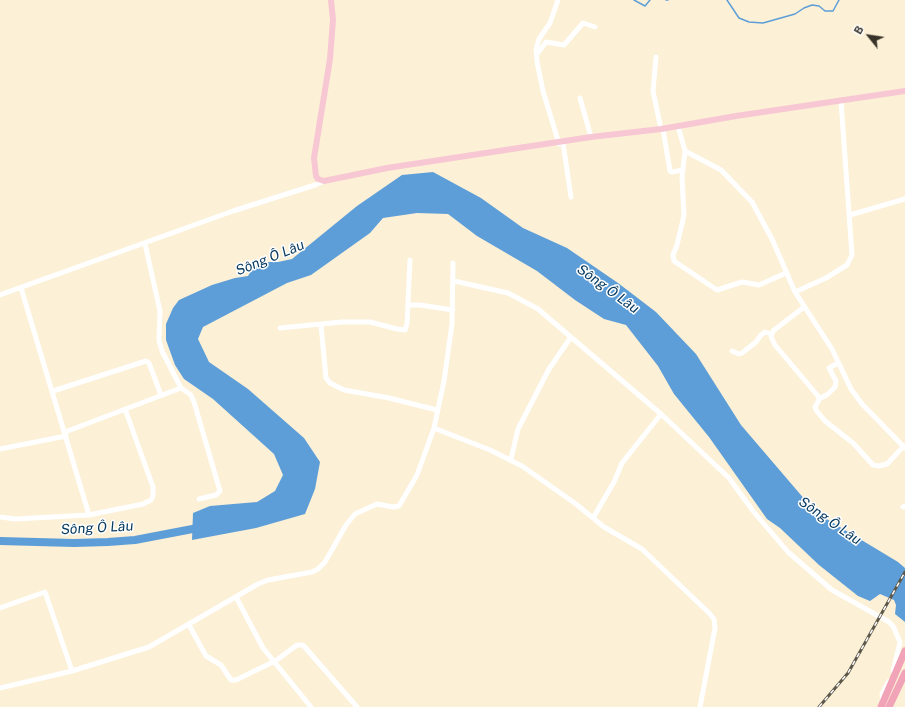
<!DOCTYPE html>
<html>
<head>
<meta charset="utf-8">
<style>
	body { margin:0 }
	#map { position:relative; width:905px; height:707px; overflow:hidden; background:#fcf0d6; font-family:"Public Sans",sans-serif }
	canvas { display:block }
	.north { position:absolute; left:849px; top:16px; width:40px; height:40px; -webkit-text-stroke:3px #fff; paint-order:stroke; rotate:300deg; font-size:11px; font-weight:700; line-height:16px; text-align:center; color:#373329 }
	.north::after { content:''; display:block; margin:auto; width:14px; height:18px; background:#373329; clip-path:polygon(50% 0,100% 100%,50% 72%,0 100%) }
</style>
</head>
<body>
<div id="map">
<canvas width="905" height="707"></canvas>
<div class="north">B</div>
</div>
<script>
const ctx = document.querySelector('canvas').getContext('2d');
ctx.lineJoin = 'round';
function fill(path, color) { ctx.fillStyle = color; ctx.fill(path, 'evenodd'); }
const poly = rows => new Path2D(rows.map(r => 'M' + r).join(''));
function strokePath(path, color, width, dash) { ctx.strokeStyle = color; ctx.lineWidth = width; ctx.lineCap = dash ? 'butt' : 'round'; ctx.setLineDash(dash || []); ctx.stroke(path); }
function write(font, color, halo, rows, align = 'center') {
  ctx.font = font + ' "Public Sans",sans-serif'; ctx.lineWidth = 3; ctx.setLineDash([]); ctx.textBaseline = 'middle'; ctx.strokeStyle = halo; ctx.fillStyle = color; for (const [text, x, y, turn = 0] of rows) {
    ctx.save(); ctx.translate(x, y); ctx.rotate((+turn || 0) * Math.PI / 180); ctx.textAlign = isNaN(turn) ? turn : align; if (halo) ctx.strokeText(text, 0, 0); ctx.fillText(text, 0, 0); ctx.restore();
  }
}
const water = poly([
	[433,172,481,198,523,228,567,248,618,283,656,312,696,354,741,425,812,508,825,518,898,562,905,568,905,622,895,614,896,605,894,600,880,594,870,601,858,596,819,565,780,528,767,519,709,437,674,394,658,366,626,325,604,319,575,300,537,271,477,236,448,214,417,213,383,218,370,233,311,275,287,283,203,327,198,339,209,362,248,389,304,438,320,462,315,489,305,514,256,528,192,540,193,513,210,506,257,502,275,491,283,475,274,454,213,399,184,379,175,365,166,340,166,324,173,308,179,300,212,285,235,278,248,276,253,268,264,262,278,262,292,259,357,206,402,175]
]);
const stream = poly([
	[634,0,645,6,650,0],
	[666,0,668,0],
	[727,0,739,18,749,22,763,23,795,14,804,8,812,5,819,6,825,11,833,11,839,0]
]);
const river = poly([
	[0,541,74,543,108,542,135,540,203,527]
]);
const minor = poly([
	[558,0,550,23,539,39,536,49,537,62,543,91,559,144],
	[537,54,546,42,564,45,583,23,595,27],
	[656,57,653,91,661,129],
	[580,98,591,137],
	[678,126,685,151,721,170,752,202,772,239,795,292,832,349,851,389,862,404,905,448],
	[663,129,670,171,672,172,683,170],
	[563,143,571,197],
	[685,151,682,177,684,215,677,245,673,255,674,261,717,290,742,282,759,285,786,273],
	[850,215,905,199],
	[145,244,160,311,159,340,162,351,181,388],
	[454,281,508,293,538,309,661,414,729,478,753,511,788,552,832,590,889,622,893,626,900,642,893,671],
	[21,288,89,515],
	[795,292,826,278,847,265,852,255,841,101],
	[0,295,233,211,315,185,324,181],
	[408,305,420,305,453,310],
	[804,307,773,331,771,337,775,345,818,396,819,400,815,407,816,410,825,421,853,443,873,465,879,466,887,464,904,446],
	[321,325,326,378,330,383,344,390,389,398,437,410],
	[280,328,342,322,370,322,397,329,405,330,407,324,410,260],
	[732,351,739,354,742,353,756,342,761,335,765,332,771,334],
	[53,391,146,361,149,363,161,395],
	[819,399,828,394,835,387,836,381,829,368,838,363],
	[434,428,444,381,452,324,453,263],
	[65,432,181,388,191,395,194,402,220,491,216,495,199,499],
	[0,449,66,436],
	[511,459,518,429,549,369,571,337],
	[903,507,905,506],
	[0,517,15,519,89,515,143,504,151,500,153,496,153,487,125,409],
	[593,518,614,482,622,463,661,414],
	[236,597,263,648,311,707],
	[0,608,45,592,72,671],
	[189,625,206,656,221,665,231,680,236,680,273,662],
	[274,662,297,645,303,645,357,707],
	[0,688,72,671,149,647,258,584,268,580,312,572,318,569,325,562,346,525,355,514,377,504,393,507,399,506,417,475,434,428,490,450,522,466,576,504,604,527,642,549,709,613,714,619,715,628,700,707],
	[883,701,882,694,889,681]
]);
const major = poly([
	[331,0,333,20,330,59,314,158,316,176,318,179,324,181,387,168,591,137,661,129,736,116,905,91]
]);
const highway = poly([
	[881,707,905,651],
	[889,707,905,673]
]);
const rail = poly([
	[819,707,848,673,905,572]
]);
const waterNames = [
	["Sông Ô Lâu",270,258,-22],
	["Sông Ô Lâu",608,289,36],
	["Sông Ô Lâu",830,521,35],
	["Sông Ô Lâu",97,528,-3]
];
fill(water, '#5d9ed8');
strokePath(stream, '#5d9ed8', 1.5);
strokePath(river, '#5d9ed8', 8);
strokePath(minor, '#fff', 5);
strokePath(major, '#f7c8d4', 6);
strokePath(highway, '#f1a3b7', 7);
strokePath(rail, '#5e584b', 3);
strokePath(rail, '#fff', 1.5, [4.5]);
write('italic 14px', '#083b61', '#fff', waterNames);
</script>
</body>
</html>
